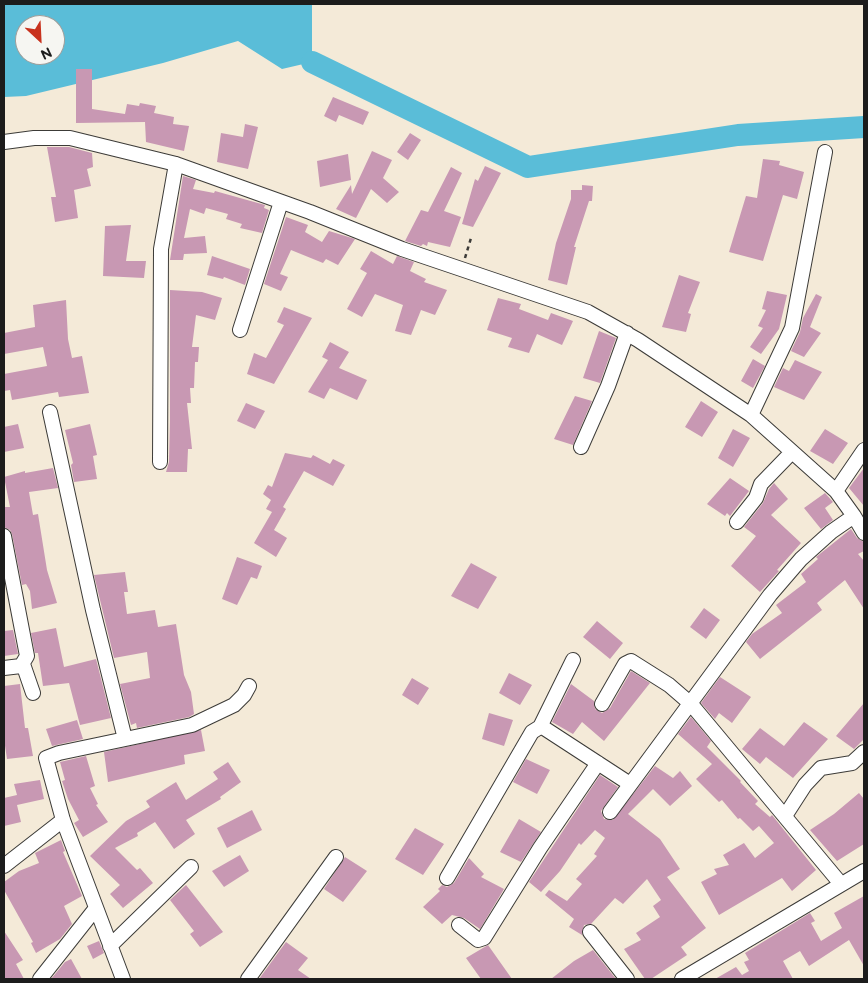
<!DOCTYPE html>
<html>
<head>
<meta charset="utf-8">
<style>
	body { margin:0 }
	#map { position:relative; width:868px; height:983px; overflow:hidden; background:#f4ead8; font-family:"Balsamiq Sans",sans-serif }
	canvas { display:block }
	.frame { position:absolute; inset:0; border:5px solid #1c1c1c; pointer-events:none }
	.north { position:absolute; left:15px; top:15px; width:50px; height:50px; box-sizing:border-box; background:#f6f6f2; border:1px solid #9f9f9c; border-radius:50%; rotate:155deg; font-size:14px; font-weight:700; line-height:20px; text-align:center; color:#1c1c1c }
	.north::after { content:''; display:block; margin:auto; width:18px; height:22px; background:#c8321e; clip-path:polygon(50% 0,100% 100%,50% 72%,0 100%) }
</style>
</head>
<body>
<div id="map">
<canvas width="868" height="983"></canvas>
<div class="frame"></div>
<div class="north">N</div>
</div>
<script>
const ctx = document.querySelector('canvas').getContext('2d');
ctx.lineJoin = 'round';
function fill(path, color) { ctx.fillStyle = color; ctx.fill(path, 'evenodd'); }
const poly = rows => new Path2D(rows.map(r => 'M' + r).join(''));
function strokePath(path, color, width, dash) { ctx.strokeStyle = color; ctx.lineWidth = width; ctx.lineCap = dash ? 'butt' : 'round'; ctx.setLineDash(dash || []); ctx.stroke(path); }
const water = poly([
	[4,4,312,4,312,62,282,69,238,41,163,63,26,96,4,97],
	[25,25,55,25,55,55,25,55]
]);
const river = poly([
	[312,62,528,167,738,135,864,127]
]);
const building = poly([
	[76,69,92,69,92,109,125,114,127,104,139,106,140,103,156,106,154,113,174,117,173,124,189,126,184,151,146,142,145,122,76,123],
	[333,97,369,112,363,125,339,115,336,122,324,116],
	[245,124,258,127,248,169,217,162,221,133,243,137],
	[410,133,421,140,408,160,397,152],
	[47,147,69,147,92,153,93,167,87,169,91,186,74,190,78,218,55,222,51,197,56,197],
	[372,151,392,160,383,178,399,192,387,203,371,189,356,218,336,209,351,185,352,194],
	[348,154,351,180,320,187,317,161],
	[763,159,780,161,779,165,804,172,797,199,783,195,763,261,729,252,746,196,757,198],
	[485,166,501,173,473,227,462,224,475,179,478,181],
	[451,167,462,173,444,211,461,217,450,247,428,242,427,246,423,244,421,246,405,241,421,210,428,212],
	[183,176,196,180,193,189,214,193,215,191,265,205,264,208,269,210,262,233,240,228,242,224,226,219,228,214,206,208,204,214,190,209,184,238,205,236,207,253,184,254,183,260,170,260],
	[582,185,593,186,592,201,589,201,574,247,576,247,567,285,548,280,556,243,571,199,571,190,582,190],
	[286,217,308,225,305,232,322,242,329,231,355,239,338,265,326,259,323,263,291,250,280,274,288,277,281,291,264,284],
	[131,225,126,261,146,261,144,278,103,276,105,226],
	[371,251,393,264,397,256,414,262,410,271,426,279,424,282,447,290,435,315,421,310,411,335,395,331,403,305,375,294,362,317,347,309,367,273,360,269],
	[212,256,250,269,245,285,224,277,223,279,207,275],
	[679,275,700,282,688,313,691,314,686,332,662,327],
	[170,290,202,292,222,298,215,320,196,315,192,347,199,347,198,362,195,362,194,388,190,388,191,403,187,403,192,449,188,449,187,472,166,472,169,462,170,422],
	[767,291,787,295,779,329,761,354,750,347,763,328,758,326,766,310,762,309],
	[816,294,822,297,810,327,821,333,804,357,791,351,800,332,803,318],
	[498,298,521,304,519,309,548,320,551,313,573,321,562,345,537,334,529,353,508,347,512,338,487,330],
	[66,300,68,339,72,358,82,356,89,393,59,397,58,392,12,400,10,390,4,391,4,374,47,366,43,347,4,354,4,333,35,327,33,305],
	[284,307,312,318,274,384,247,374,254,353,266,358,284,325,277,322],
	[599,331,616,338,600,383,583,378],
	[330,342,349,352,339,368,367,380,357,400,330,388,324,399,308,392,328,360,322,357],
	[753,359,765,366,753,388,741,381],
	[795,360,822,372,804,400,774,387,783,368,789,371],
	[575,396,592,401,573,445,554,439],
	[701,401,718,412,702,437,685,427],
	[246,403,265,411,255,429,237,421],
	[18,424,24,448,4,452,4,427],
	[90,424,97,455,93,456,97,479,74,482,71,465,73,463,65,430],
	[733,429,750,438,733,467,718,458],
	[825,429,848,443,833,464,810,451],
	[285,453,311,458,313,455,330,464,333,459,345,465,333,486,304,471,283,507,286,509,274,530,287,538,276,557,254,543,272,512,266,509,271,500,263,494,268,485,272,487],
	[53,468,58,488,29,492,33,515,38,514,47,570,57,603,32,609,30,591,26,584,22,585,12,534,10,530,4,527,4,507,10,507,4,477,25,471,25,473],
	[864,468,864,506,849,488],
	[730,478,749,491,730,516,727,513,725,516,707,504],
	[774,483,788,499,771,515,801,543,777,570,779,571,760,592,731,566,756,536,744,527,763,503,769,489],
	[825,493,833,502,825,508,833,520,821,529,804,508],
	[851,529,857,538,864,542,864,551,858,554,864,561,864,609,845,580,817,603,822,610,760,659,746,642,752,634,782,613,776,605,806,582,801,574,818,559,816,557],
	[237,557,262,566,257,579,251,577,237,605,222,599],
	[471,563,497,577,478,609,451,596],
	[125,572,128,592,124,592,127,614,155,610,158,627,176,624,184,675,191,692,194,714,189,717,137,728,136,723,131,725,120,684,150,678,147,652,114,658,94,575],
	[704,608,720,620,706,639,690,627],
	[597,621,623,643,610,659,583,637],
	[56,628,64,667,96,659,111,718,80,725,69,683,43,686,38,653,35,653,31,633],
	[13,630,18,654,4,656,4,631],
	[631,671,650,683,604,741,582,722,573,734,552,722,571,684,594,701,595,709,602,713,610,708],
	[509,673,532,685,520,705,499,693],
	[720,677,751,697,732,723,719,713,715,719,701,703],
	[412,678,429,688,418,705,402,695],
	[20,684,25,728,28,728,33,756,7,759,4,739,4,686],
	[864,703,864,739,854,749,836,736],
	[489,713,513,720,504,746,482,739],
	[691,717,711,741,707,747,741,781,740,782,758,801,755,804,770,817,772,815,816,870,792,891,782,878,719,915,701,882,717,874,714,869,729,865,723,855,744,843,755,858,774,843,759,826,753,831,740,818,738,819,722,800,719,802,696,779,712,764,678,734],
	[77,720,83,739,52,746,46,729],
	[804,722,828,739,793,778,766,757,760,764,742,749,760,728,784,746],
	[201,730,205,751,184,755,185,764,108,782,104,752],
	[86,756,95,786,90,788,98,804,96,805,108,822,83,837,74,823,79,820,68,799,62,781,65,780,60,762],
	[526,759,550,770,537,794,513,782],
	[228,762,241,782,220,797,221,799,186,820,195,834,174,849,155,822,137,833,138,836,115,848,137,870,140,868,153,883,123,908,110,894,120,885,90,856,126,821,150,807,146,801,176,782,186,800,218,779,213,772],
	[655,766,673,778,680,771,692,786,670,806,653,789,628,814,660,839,680,869,667,877,706,928,681,947,687,955,651,979,645,979,624,949,641,940,636,933,660,917,653,906,661,900,647,879,623,904,615,898,591,924,584,925,582,935,569,927,574,919,545,895,549,890,567,901,582,884,576,879,597,856,594,854,605,838,595,830,581,845,579,843,560,871,541,892,529,882,600,775,618,787,601,811,604,819,613,820],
	[40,780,44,799,17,805,21,822,4,826,4,798,17,795,14,784],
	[859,793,864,799,864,844,837,861,810,830,834,814],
	[252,810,262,830,227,848,217,828],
	[519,819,541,832,521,862,500,852],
	[415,828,444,844,423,875,395,859],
	[61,840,65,851,63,852,82,896,64,906,72,924,60,939,36,953,31,943,33,942,4,890,4,882,19,871,39,863,35,853],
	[240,855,249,871,224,887,212,871],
	[345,857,367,871,343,902,324,889],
	[469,858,484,874,481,877,504,889,480,929,464,918,452,915,442,924,423,907,440,891,438,889,442,885,447,887,454,883],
	[186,885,223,932,200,947,190,934,194,931,170,900],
	[864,896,864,966,849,940,809,966,800,951,783,961,793,979,715,979,736,967,742,975,749,971,744,962,749,960,745,953,810,913,815,921,811,923,821,941,842,928,834,913],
	[4,931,23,960,16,964,24,979,4,979],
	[99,941,104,953,93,959,87,946],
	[286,942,308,958,298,970,311,979,259,979],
	[488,945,512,979,481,979,466,958],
	[593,950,616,979,551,979,574,961],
	[71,959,82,979,51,979,65,962]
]);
const path = poly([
	[465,258,471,238]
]);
const minor = poly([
	[4,142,34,138,70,138,176,164,310,212,402,249,588,312,638,340,751,415,836,491],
	[240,330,281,202],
	[50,412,93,610,125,739],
	[751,415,792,328,825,152],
	[581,447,608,386,627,333],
	[160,462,161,249,176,164],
	[854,516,836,491,864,450],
	[737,522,756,498,761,484,792,452],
	[4,536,27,656,21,666,4,668],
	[23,664,33,693],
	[602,704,625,664,631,661,669,685,691,704,841,884],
	[540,727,573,660],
	[610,812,770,595,801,559,831,532,854,516,864,533],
	[785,816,805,785,821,768,852,763,864,752],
	[4,866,63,820],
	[447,878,532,732,540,727,544,728,630,784],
	[459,925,478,940,484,938,540,848,598,763],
	[590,932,627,979],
	[110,946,191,867],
	[40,979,96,908],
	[123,979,63,820,46,758,59,753,192,725,234,705,244,695,249,686],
	[248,979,336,857],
	[682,979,864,871]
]);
fill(water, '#5abdd8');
strokePath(river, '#5abdd8', 22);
fill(building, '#c898b3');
strokePath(minor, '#3c3b38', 16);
strokePath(path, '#3c3b38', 2.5, [4, 4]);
strokePath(minor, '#fff', 14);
</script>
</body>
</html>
